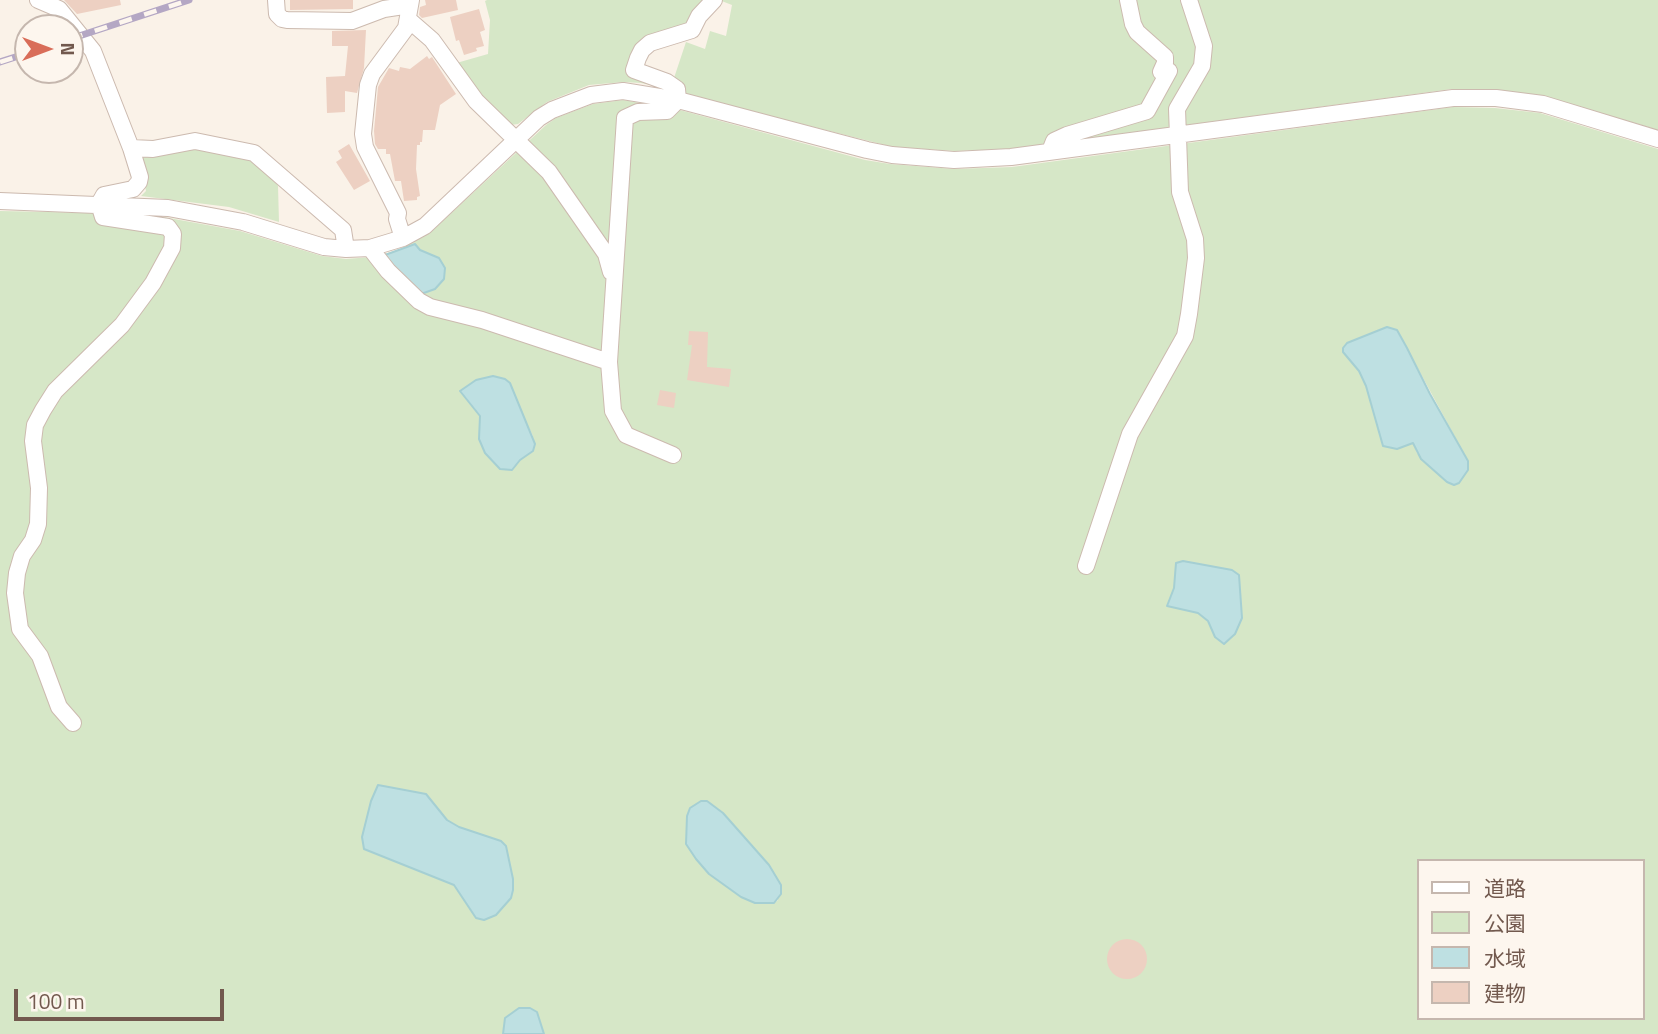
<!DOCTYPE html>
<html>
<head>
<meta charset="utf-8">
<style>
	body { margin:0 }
	#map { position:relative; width:1658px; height:1034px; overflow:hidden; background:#faf2e8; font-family:"Titillium Web","Noto Sans JP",sans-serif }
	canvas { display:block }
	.legend { position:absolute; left:1417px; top:859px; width:228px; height:161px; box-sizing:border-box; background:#fdf6ee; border:2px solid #c5b7ae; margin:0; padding:9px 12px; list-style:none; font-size:21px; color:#72594e }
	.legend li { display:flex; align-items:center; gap:14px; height:35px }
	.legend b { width:35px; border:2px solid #c5b7ae }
	.north { position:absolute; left:14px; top:14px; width:70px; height:70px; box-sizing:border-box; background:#fdf6ee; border:2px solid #c5b7ae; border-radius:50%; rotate:90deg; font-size:19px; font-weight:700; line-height:28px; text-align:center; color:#72594e }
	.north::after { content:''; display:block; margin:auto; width:24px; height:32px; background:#d96d59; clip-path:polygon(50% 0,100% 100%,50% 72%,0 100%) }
	.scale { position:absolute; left:14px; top:989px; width:210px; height:32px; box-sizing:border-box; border:4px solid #72594e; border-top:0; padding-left:9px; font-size:21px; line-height:24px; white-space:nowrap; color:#72594e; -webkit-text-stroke:5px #fdf6ee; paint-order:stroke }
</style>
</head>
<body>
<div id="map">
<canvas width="1658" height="1034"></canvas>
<ul class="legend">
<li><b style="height:9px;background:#fff"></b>道路</li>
<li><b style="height:19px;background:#d6e7c7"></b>公園</li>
<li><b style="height:19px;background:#bee0e2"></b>水域</li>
<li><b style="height:19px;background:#edd0c2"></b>建物</li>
</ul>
<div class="north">N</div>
<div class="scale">100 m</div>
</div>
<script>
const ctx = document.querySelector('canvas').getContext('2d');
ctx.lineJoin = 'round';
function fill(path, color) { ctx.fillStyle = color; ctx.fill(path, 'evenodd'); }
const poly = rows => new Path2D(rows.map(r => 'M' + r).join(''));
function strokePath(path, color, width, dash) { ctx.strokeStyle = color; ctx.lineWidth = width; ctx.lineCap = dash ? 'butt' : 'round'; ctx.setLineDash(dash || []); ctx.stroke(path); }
const green = poly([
	[487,0,708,0,689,28,656,36,630,72,670,89,641,83,624,82,589,85,547,102,518,124,503,126,453,64,488,54,490,20,485,1],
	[719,0,1658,0,1658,130,1544,96,1496,90,1452,89,1010,149,955,151,893,147,687,95,673,81,686,42,705,49,710,31,726,36,732,5],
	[623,100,676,109,865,160,890,164,954,169,1012,167,1453,107,1495,108,1540,113,1658,149,1658,1034,544,1034,537,1012,519,1008,503,1029,503,1034,0,1034,0,211,147,214,240,231,322,256,346,259,371,257,396,251,430,233,546,125,556,118,593,104],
	[415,244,420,250,439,258,444,279,435,288,421,294,385,255],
	[1397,330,1468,461,1468,470,1426,462,1417,453,1413,443,1383,446,1366,386,1347,343],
	[461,390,517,404,532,434,535,444,533,451,520,460,479,439,480,416],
	[1174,588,1235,634,1215,637,1208,621,1198,613,1167,606],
	[378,785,426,794,447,820,459,827,501,841,476,918,454,885,364,849],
	[752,848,769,865,778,900,774,903,767,904],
	[1418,861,1642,861,1642,1018,1418,1018],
	[184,146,252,156,274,177,278,186,279,222,229,207,141,196,146,191,138,153]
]);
const water = poly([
	[415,244,420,250,439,258,445,268,444,279,435,289,421,294,399,275,385,255,415,244],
	[1387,327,1397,330,1407,348,1430,394,1468,461,1468,470,1459,483,1454,485,1447,482,1421,459,1413,443,1397,449,1383,446,1366,386,1359,371,1343,352,1343,348,1347,343,1387,327],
	[493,376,505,379,510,383,535,444,533,451,520,460,512,470,500,469,485,453,479,439,480,416,460,391,476,380,493,376],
	[1183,561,1232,570,1239,575,1242,618,1235,634,1224,644,1215,637,1208,621,1198,613,1167,606,1174,588,1176,563,1183,561],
	[378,785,426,794,447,820,459,827,501,841,506,846,513,879,513,890,511,898,496,915,484,920,476,918,454,885,364,849,362,837,371,801,378,785],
	[701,801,707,801,723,813,769,865,781,885,781,894,774,903,755,903,741,897,709,874,696,859,686,844,687,816,690,808,701,801],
	[519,1008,530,1008,537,1012,544,1034,503,1034,505,1018,519,1008]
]);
const building = poly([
	[64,0,120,0,121,5,77,14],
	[290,0,353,0,353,9,290,10],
	[425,0,456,0,458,10,422,18,419,15,420,7,426,5],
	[479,9,485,30,480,32,484,46,476,48,477,51,464,55,459,40,456,41,450,17],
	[366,30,364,68,357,93,345,91,345,112,327,113,326,77,345,76,348,46,332,46,332,31],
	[427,56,429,59,432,57,456,94,440,105,435,130,423,130,422,142,420,142,420,145,417,145,416,169,420,196,417,197,417,200,404,201,401,181,395,181,390,154,386,154,386,149,378,149,375,144,374,131,378,87,389,68,399,71,400,67,410,69],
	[349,144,370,181,354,190,336,162,342,158,338,151],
	[689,331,708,332,707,367,731,369,729,387,687,380,692,345,688,345],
	[660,390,676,393,674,408,657,405],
	'1107 959a20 20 0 1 1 40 0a20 20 0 1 1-40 0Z'
]);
const minor = poly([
	[38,0,59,9,93,51,131,148,153,149,195,141,254,153,343,230,346,249],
	[276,0,277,14,282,19,287,20,352,21,384,9,410,5],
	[409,20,432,40,476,101,549,172,606,254,611,272],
	[1050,151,1054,141,1067,135,1147,111,1169,71,1161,72,1165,63,1165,57,1137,32,1133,24,1128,0],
	[0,201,168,208,243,222,324,247,346,249,370,248,403,238,425,226,539,118,552,110,591,95,623,91,678,100,867,150,892,155,954,160,1011,157,1453,98,1496,98,1543,104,1658,139],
	[403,238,397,219,398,213,365,147,363,134,368,85,372,74,406,28,411,0],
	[370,248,388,271,419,301,430,307,482,320,609,362],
	[673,455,626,435,613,411,609,362,625,118,638,112,667,111,678,100,677,89,667,82,634,70,638,58,642,50,650,43,692,30,699,16,714,0],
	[1086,566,1130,434,1185,336,1189,314,1196,258,1195,239,1180,192,1177,109,1202,66,1204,46,1189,0],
	[73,723,59,707,40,656,20,629,15,593,17,573,22,556,33,540,38,524,39,488,33,441,35,425,43,410,55,391,122,325,153,283,172,248,173,234,168,227,103,217,99,204,104,195,133,189,139,182,140,177,131,148]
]);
const rail = poly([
	[70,39,189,0],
	[0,62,28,53]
]);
fill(green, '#d6e7c7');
fill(water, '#bee0e2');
strokePath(water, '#a5cfd3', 2);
fill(building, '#edd0c2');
strokePath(minor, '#ccbaaf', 18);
strokePath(minor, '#fff', 16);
strokePath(rail, '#b4a7c4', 7);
strokePath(rail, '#fdf6ee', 4.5, [13]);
</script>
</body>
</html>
